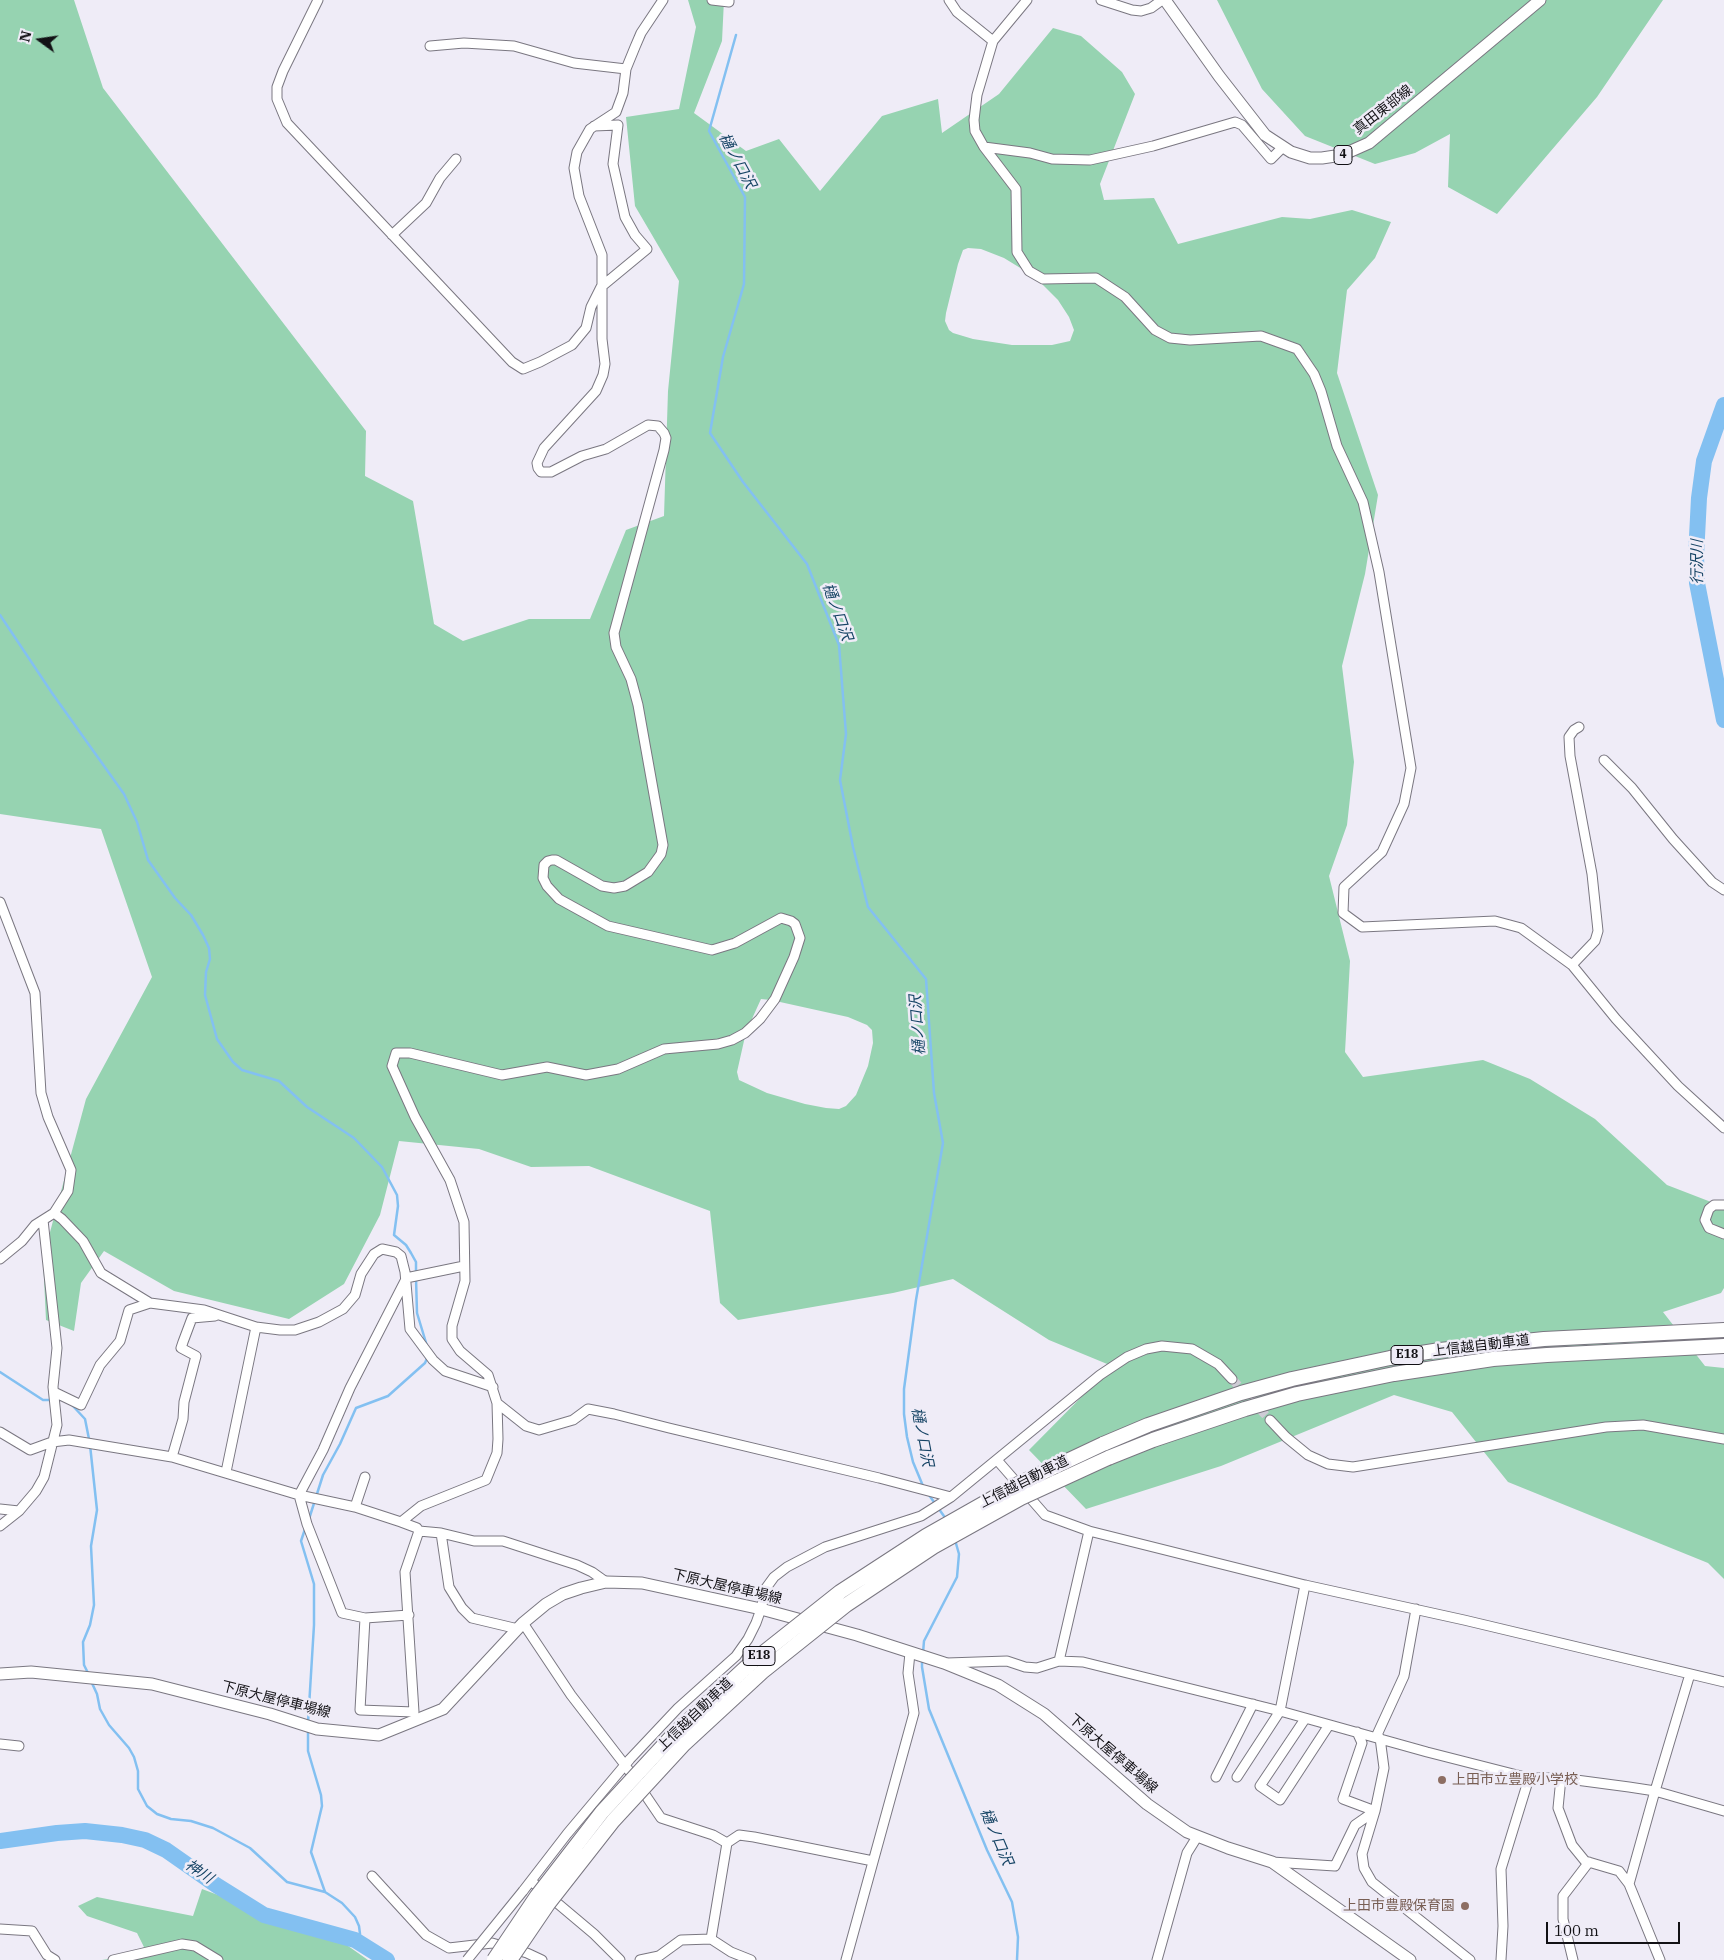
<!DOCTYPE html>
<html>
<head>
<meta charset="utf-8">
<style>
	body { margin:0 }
	#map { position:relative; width:1724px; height:1960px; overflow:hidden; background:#efecf7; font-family:"IBM Plex Serif",serif }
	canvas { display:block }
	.north { position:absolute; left:15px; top:15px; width:50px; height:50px; -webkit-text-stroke:4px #efecf7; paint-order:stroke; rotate:284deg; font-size:14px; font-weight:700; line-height:20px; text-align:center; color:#121115 }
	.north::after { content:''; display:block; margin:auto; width:18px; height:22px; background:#121115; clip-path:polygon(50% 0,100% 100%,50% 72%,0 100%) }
	.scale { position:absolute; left:1546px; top:1922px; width:134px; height:22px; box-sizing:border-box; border:2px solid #121115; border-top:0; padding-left:6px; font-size:15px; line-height:18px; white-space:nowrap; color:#121115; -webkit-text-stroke:4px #efecf7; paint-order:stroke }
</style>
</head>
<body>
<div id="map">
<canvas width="1724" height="1960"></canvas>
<div class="north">N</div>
<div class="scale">100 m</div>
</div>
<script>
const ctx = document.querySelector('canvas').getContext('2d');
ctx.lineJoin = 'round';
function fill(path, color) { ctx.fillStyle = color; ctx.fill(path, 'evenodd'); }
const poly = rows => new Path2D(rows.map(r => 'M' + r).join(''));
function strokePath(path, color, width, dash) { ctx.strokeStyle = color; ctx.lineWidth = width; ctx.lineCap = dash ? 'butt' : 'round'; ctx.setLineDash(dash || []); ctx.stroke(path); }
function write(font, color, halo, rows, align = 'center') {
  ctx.font = font + ' "IBM Plex Serif","Noto Sans JP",serif'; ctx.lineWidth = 5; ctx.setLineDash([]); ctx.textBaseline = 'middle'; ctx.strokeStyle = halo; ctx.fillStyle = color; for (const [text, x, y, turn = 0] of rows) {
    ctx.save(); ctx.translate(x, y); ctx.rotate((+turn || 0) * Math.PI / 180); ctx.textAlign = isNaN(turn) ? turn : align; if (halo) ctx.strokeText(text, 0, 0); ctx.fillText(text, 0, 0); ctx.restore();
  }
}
const green = poly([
	[0,0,74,0,103,88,366,431,365,476,413,501,434,624,463,641,529,619,590,619,626,530,664,516,668,391,679,281,635,206,626,117,679,109,696,27,688,0,724,0,722,41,694,113,746,151,779,139,820,191,882,116,938,99,942,133,999,94,1053,28,1081,36,1122,72,1135,94,1100,184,1104,200,1154,198,1178,244,1282,217,1310,219,1352,210,1391,222,1375,258,1347,290,1337,373,1378,495,1365,574,1342,666,1354,762,1347,825,1329,876,1350,961,1345,1052,1363,1077,1483,1060,1530,1079,1595,1119,1667,1185,1724,1207,1724,1288,1721,1293,1663,1312,1705,1366,1724,1368,1724,1579,1708,1563,1508,1482,1452,1412,1394,1395,1221,1466,1086,1509,1029,1450,1112,1366,1049,1340,953,1279,893,1293,738,1320,720,1303,710,1211,589,1166,531,1167,479,1149,399,1141,380,1215,344,1284,289,1319,174,1291,104,1251,81,1283,74,1331,46,1320,43,1258,86,1099,152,977,101,829,0,814],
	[968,248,981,249,1004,258,1035,277,1058,300,1069,317,1074,330,1070,341,1052,345,1012,345,973,339,953,333,949,330,945,321,946,313,958,264,963,250],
	[761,999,771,1000,848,1017,867,1025,872,1030,873,1043,868,1066,856,1095,846,1106,839,1109,826,1108,805,1104,767,1093,739,1080,737,1072,746,1032],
	[1217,0,1663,0,1597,97,1497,214,1448,187,1450,134,1415,153,1375,164,1305,136,1262,89],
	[202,1889,341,1941,368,1960,102,1960,128,1956,144,1947,137,1933,87,1916,78,1906,97,1897,193,1916]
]);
const stream = poly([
	[736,35,709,131,745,197,744,284,723,357,710,433,743,482,807,564,839,645,846,734,840,780,853,847,868,907,926,979,934,1093,943,1143,916,1300,904,1389,904,1414,907,1437,913,1462,923,1486],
	[0,615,52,693,124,794,137,822,148,860,175,898,191,915,203,935,209,948,210,959,206,972,205,995,217,1039,233,1062,242,1070,279,1081,307,1107,354,1138,382,1167,397,1195,398,1206,394,1235,406,1245,411,1253,416,1262,416,1273],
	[416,1278,417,1313,427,1346],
	[0,1372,43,1400,50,1400],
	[72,1405,85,1419,89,1439],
	[929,1495,946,1519],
	[309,1519,323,1475,340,1444,356,1408,388,1396,425,1363,428,1356],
	[305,1529,301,1541,314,1584,314,1625,308,1723],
	[923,1653,924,1641,957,1577,959,1554,955,1540],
	[922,1658,922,1667,929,1709,987,1850,1012,1902,1018,1937,1017,1960],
	[88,1673,84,1665,83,1642,90,1625,94,1605,91,1546,97,1510,90,1445],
	[91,1681,97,1694,100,1709,109,1725,129,1748,134,1757,138,1771,138,1789,147,1806,157,1814,171,1819,191,1821,213,1828,250,1848,287,1882,325,1892,342,1903,355,1917,359,1926,360,1934,355,1940],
	[308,1729,308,1751,321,1795,322,1806,311,1852,325,1892]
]);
const river = poly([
	[1724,405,1704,461,1699,498,1696,556,1697,583,1724,720],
	[0,1841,57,1833,85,1831,122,1835,145,1840,166,1850,216,1885,264,1915,355,1940,387,1960]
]);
const minorTunnel = poly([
	[1232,1379,1270,1420]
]);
const minor = poly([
	[318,0,283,71,277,87,277,99,287,123,512,362,523,369,540,362,572,345,586,328,591,307,601,287,647,249,635,235,625,217,613,164,618,125,594,126],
	[712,0,729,2,729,0],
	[949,0,957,12,993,41],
	[1027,0,993,41,977,95,974,120,975,131,984,147,1016,189,1017,252,1029,271,1043,279,1096,278,1125,297,1155,330,1170,338,1190,340,1261,336,1297,349,1314,374,1321,391,1337,446,1363,502,1379,572,1411,768,1404,804,1382,852,1344,887,1343,913,1362,927,1495,921,1521,928,1572,965,1616,1019,1678,1086,1724,1128],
	[1101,0,1132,10,1141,11,1151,8,1162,0],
	[430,46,464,43,514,46,574,63,626,69],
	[984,147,1030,153,1052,159,1090,160,1153,146,1235,122,1242,125,1271,159,1283,147],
	[392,235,426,203,440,178,456,159],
	[1604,760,1632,788,1673,839,1712,882,1724,890],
	[0,902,35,993,41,1093,48,1117,71,1170,68,1191,54,1213,35,1225,22,1241,0,1259],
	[1572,965,1595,941,1598,931,1592,874,1570,756,1569,737,1574,730,1579,727],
	[1724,1205,1714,1205,1709,1209,1705,1220,1709,1228,1724,1234],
	[54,1213,62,1219,83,1241,101,1273,150,1303,204,1310,256,1327,280,1330,295,1330,319,1322,343,1309,355,1295,361,1274,374,1254,382,1249,396,1252,401,1256,405,1272,410,1329,433,1360,445,1371,493,1387],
	[406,1278,464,1266],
	[406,1279,350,1388,323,1450,299,1495,307,1524,342,1613,365,1618,409,1615],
	[54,1392,81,1405,100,1365,120,1341,129,1310,150,1303],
	[497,1403,526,1426,539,1430,573,1420,588,1409,614,1414,669,1428,879,1478,951,1497],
	[1270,1420,1286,1437,1308,1455,1328,1464,1353,1467,1606,1427,1643,1425,1724,1439],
	[0,1432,30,1450,52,1442,69,1440,172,1457,299,1495,355,1507,401,1522,417,1528,419,1531,441,1533,474,1541,503,1541,577,1565,592,1572,606,1582],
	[172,1457,183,1419,184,1402,196,1356,181,1348,183,1342,192,1318,215,1316],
	[997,1460,1045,1515,1089,1531,1305,1585,1464,1620,1724,1682],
	[226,1472,256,1327],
	[355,1507,365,1477],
	[0,1509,19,1511],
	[401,1522,421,1506,486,1480,497,1453,498,1439,497,1403,488,1375,460,1351,452,1339,452,1326,465,1281,464,1222,450,1180,415,1117,392,1066,396,1053,410,1053,502,1075,547,1067,586,1075,618,1069,664,1049,718,1044,732,1040,745,1033,760,1019,775,999,794,957,800,938,795,924,791,921,781,918,735,943,712,950,608,926,559,899,547,886,543,878,544,865,548,861,552,860,556,860,602,886,614,888,625,886,648,872,661,854,663,845,638,705,631,679,616,647,614,633,664,450,666,438,664,433,658,426,648,425,606,449,582,456,551,472,541,472,538,468,537,463,544,448,596,391,603,375,605,364,602,339,602,255,579,196,574,168,577,152,590,129,616,112,623,93,626,69,635,47,641,33,663,0],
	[0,1526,19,1511,36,1491,44,1477,57,1425,53,1387,57,1348,43,1220],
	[441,1533,449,1587,462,1608,472,1618,518,1629],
	[365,1618,360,1710,414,1712,405,1572,419,1531],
	[523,1623,571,1695,625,1765,661,1818,713,1835,727,1843],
	[1059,1661,1089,1531],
	[947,1663,1007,1661,1025,1667,1037,1668,1059,1661,1083,1662,1280,1711,1427,1752,1529,1778,1561,1778,1629,1787,1655,1791,1724,1811],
	[1305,1719,1260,1786,1280,1800,1329,1725],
	[1357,1732,1362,1743,1343,1799,1375,1811],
	[1376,1737,1404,1676,1416,1609],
	[1380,1738,1384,1768,1375,1811,1362,1854,1364,1868,1372,1882,1470,1960],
	[0,1744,19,1746],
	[1216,1777,1253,1704],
	[1237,1777,1280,1711,1305,1585],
	[1561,1778,1558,1808,1572,1845,1585,1861,1619,1871,1629,1884,1660,1960],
	[1272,1862,1335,1866,1355,1825,1375,1811],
	[372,1876,426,1935,449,1948,492,1943,527,1953,542,1960],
	[531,1881,594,1934,620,1960],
	[1629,1884,1655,1791,1690,1674],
	[523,1891,567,1834,630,1759,678,1708,736,1656,748,1639,756,1623,761,1609,766,1588,774,1577,787,1567,825,1547,921,1516,951,1497,1100,1375,1127,1357,1146,1349,1162,1346,1192,1349,1218,1364,1232,1379],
	[0,1929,32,1931,47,1955,55,1960],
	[113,1960,182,1944,195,1946,218,1960],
	[640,1960,659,1956,681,1940,711,1939],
	[751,1960,731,1952,711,1939,727,1843,739,1835,754,1837,873,1861],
	[846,1960,914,1713,908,1673,910,1653],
	[1157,1960,1187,1853,1197,1837],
	[1501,1960,1503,1926,1501,1869,1529,1778],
	[1573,1960,1563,1919,1563,1896,1589,1862]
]);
const major = poly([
	[1165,0,1219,76,1265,135,1291,152,1310,158,1322,158,1342,155,1369,143,1540,0],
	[0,1674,31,1672,152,1684,270,1714,317,1729,379,1735,443,1709,523,1623,546,1604,563,1594,581,1588,606,1582,642,1583,761,1609,857,1635,944,1663,998,1685,1044,1714,1147,1804,1187,1832,1228,1848,1272,1862,1410,1960]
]);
const highway = poly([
	[1103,1444,1148,1425,1241,1393,1292,1379,1390,1358,1440,1350,1544,1339,1724,1330],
	[1108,1458,1153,1440,1245,1409,1297,1394,1394,1374,1493,1359,1547,1355,1724,1346]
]);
const minorBridge = poly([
	[467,1960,523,1891]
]);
const highwayBridge = poly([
	[494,1960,537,1896,602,1812,675,1733,753,1661,840,1592,926,1536,1016,1485,1103,1444],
	[510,1960,548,1904,613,1821,684,1744,762,1672,846,1605,933,1547,1021,1498,1108,1458]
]);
const markers = [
	[1442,1780,5,"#8d6e63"],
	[1465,1906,5,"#8d6e63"]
];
const shields = [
	[1343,155,18],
	[1407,1355,32],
	[759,1656,32]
];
const shieldNames = [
	["4",1343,155],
	["E18",1407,1355],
	["E18",759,1656]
];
const streetNames = [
	["真田東部線",1383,110,-38],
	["上信越自動車道",1481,1346,-7],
	["上信越自動車道",1024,1482,-27],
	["下原大屋停車場線",727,1587,13],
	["下原大屋停車場線",276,1700,14],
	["上信越自動車道",695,1715,-44],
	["下原大屋停車場線",1113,1754,41]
];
const educationNames = [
	["上田市立豊殿小学校",1452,1780],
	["上田市豊殿保育園",1455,1906,"right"]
];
const waterNames = [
	["樋ノ口沢",737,161,62],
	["行沢川",1698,562,-90],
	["樋ノ口沢",837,612,70],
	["樋ノ口沢",918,1025,-94],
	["樋ノ口沢",922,1437,79],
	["樋ノ口沢",996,1837,67],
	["神川",199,1872,34]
];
fill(green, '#96d3b1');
strokePath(stream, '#83c0f1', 2.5);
strokePath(river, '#83c0f1', 16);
strokePath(minorTunnel, '#cecbd5', 9, [9, 4.5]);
strokePath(minor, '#7a7781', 11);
strokePath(major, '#7a7781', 13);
strokePath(highway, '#7a7781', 16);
strokePath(minor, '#fff', 9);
strokePath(major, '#fff', 11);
strokePath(highway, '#fff', 14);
strokePath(minorBridge, '#7a7781', 11, []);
strokePath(highwayBridge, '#7a7781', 16, []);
strokePath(minorBridge, '#fff', 9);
strokePath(highwayBridge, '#fff', 14);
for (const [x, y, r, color] of markers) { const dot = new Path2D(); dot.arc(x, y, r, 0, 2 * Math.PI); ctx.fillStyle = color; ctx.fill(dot); strokePath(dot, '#efecf7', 2); }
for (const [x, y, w] of shields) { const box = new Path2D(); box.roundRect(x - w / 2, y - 9.5, w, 19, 4); ctx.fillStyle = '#efecf7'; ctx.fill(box); strokePath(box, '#121115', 1); }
write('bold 12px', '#121115', null, shieldNames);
write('14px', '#121115', '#efecf7', streetNames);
write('14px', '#785e54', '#efecf7', educationNames, 'left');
write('italic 15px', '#164465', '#efecf7', waterNames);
</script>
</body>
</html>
